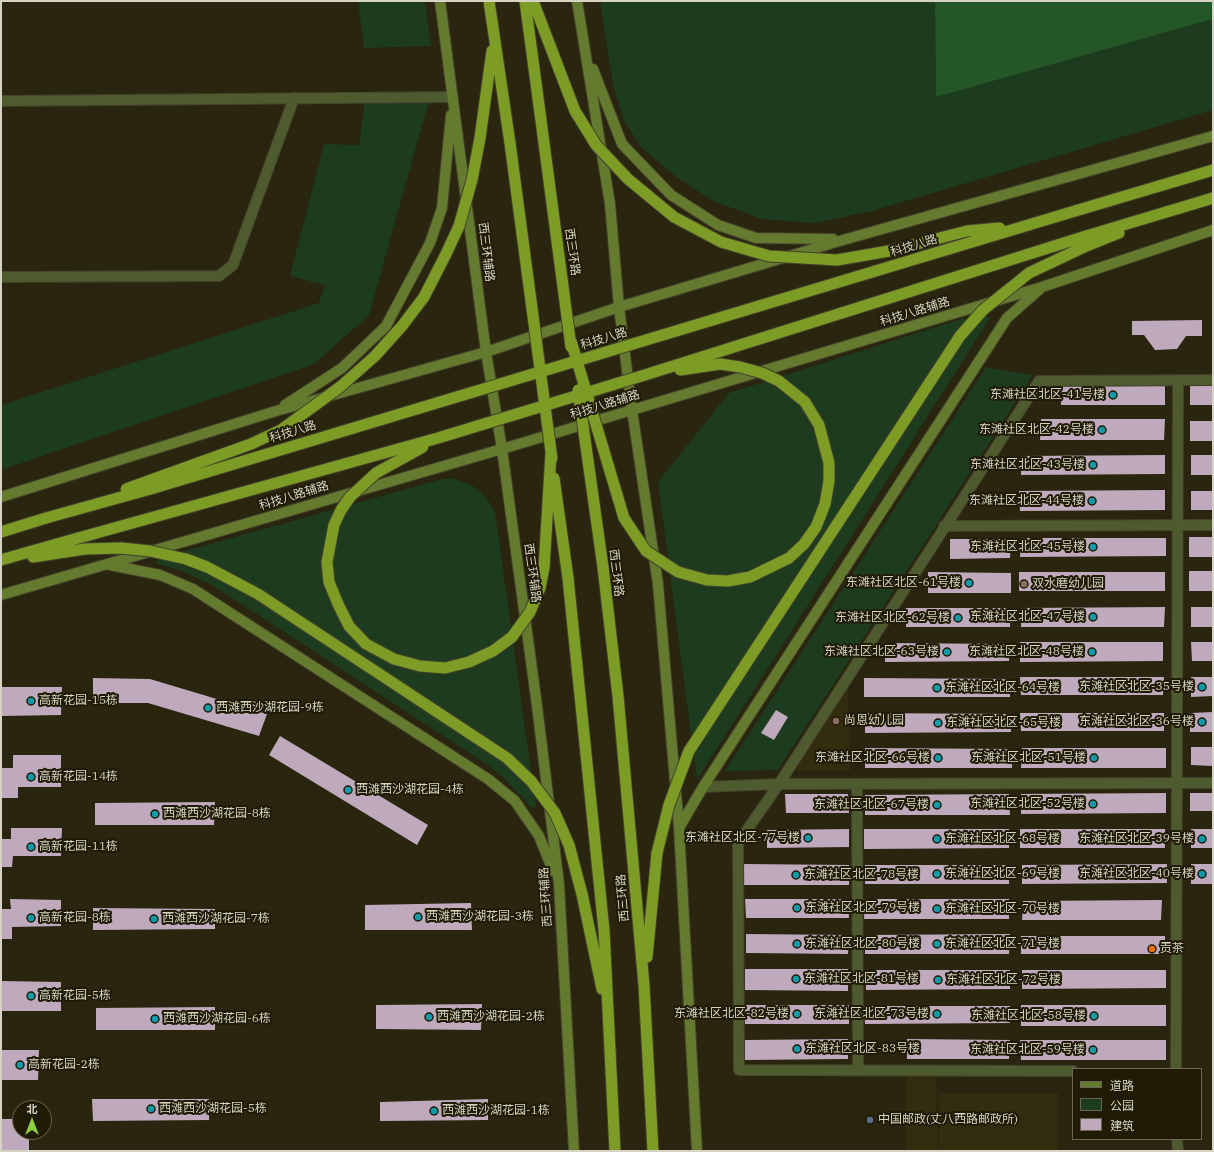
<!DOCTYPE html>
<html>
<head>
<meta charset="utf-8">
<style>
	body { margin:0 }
	#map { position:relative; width:1214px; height:1152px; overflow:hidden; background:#29250e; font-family:"IBM Plex Serif","Noto Sans SC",serif }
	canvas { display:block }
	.frame { position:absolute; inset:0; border:2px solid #d6d3c5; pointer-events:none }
	.legend { position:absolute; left:1072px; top:1068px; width:130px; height:72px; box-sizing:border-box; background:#201b05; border:1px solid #696552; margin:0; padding:5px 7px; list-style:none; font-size:12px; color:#d6d3c5 }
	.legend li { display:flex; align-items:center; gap:8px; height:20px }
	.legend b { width:20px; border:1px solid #696552 }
	.north { position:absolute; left:12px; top:1100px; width:40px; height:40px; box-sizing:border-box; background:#201b05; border:1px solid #696552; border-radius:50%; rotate:0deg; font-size:11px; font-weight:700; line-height:16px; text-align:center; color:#d6d3c5 }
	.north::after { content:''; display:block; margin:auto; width:14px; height:18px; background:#8fcd42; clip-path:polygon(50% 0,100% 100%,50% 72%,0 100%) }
</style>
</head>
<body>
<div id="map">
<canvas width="1214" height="1152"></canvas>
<div class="frame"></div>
<ul class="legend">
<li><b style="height:5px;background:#647a2e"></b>道路</li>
<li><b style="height:11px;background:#1d3b1f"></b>公园</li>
<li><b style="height:11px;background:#bea9bd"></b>建筑</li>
</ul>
<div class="north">北</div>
</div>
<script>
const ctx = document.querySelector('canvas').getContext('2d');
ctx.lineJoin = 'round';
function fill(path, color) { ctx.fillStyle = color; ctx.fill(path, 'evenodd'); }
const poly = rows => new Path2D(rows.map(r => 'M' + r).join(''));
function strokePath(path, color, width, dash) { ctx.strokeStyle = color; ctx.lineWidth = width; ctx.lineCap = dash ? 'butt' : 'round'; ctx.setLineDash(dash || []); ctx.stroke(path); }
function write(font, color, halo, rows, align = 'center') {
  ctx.font = font + ' "IBM Plex Serif","Noto Sans SC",serif'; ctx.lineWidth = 4; ctx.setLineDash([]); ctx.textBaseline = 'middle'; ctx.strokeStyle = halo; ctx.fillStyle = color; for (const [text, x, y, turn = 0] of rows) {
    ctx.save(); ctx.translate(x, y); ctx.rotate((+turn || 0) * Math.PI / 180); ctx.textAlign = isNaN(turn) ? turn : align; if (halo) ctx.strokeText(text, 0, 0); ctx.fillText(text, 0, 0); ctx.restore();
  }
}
const built = poly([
	[848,685,850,771,797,771,798,757],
	[906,1077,936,1077,938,1151,906,1151],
	[939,1093,1058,1093,1058,1151,939,1151]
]);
const green = poly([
	[358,1,425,1,431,46,364,48],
	[600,1,935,1,936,97,1213,19,1213,110,872,211,816,223,762,219,713,201,675,176,642,148,624,121,613,85],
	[430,97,369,315,314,364,1,470,1,405,319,303,325,285,290,276,324,144,359,145,365,99],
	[983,315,990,318,697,780,658,482,729,393,958,320],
	[986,367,1033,375,778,770,725,771],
	[452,478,471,485,481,492,489,502,495,512,536,807,532,808,504,778,485,763,212,585,182,571,155,563,160,558,442,479]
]);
const forest = poly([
	[935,1,1213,1,1213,19,936,97]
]);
const building = poly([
	[1202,320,1202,336,1186,336,1177,349,1155,350,1144,335,1132,335,1132,321],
	[1062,385,1165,385,1165,405,1061,405],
	[1190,385,1213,385,1213,405,1190,405],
	[1041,419,1165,419,1164,440,1040,440],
	[1190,421,1213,421,1213,441,1190,441],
	[1165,455,1165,474,1021,475,1021,456],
	[1191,455,1213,455,1213,475,1191,475],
	[1165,490,1165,510,1020,511,1019,491],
	[1191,491,1213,491,1213,510,1191,510],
	[1189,537,1213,537,1213,557,1189,557],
	[1021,538,1166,538,1166,556,1020,557],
	[950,539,1011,539,1010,558,950,559],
	[1189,571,1213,571,1213,591,1189,591],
	[928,572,1011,573,1011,593,928,593],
	[1019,572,1165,572,1165,591,1019,591],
	[1165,607,1164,627,1021,627,1021,608],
	[1191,607,1213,607,1213,627,1191,627],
	[906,608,1010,608,1010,627,906,627],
	[1020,642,1163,642,1163,661,1020,662],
	[1191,642,1213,642,1213,661,1192,661],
	[885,643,1010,644,1009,661,885,662],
	[1020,677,1164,677,1163,695,1021,695],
	[1191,677,1213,677,1213,696,1191,697],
	[93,678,150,679,267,714,259,736,148,703,93,703],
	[864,678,1010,679,1010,697,864,697],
	[1,687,62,687,61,715,1,716],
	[776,710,788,717,774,740,761,733],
	[1213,712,1213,732,1190,732,1190,713],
	[865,713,1011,714,1011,732,865,733],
	[1020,713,1164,713,1164,731,1021,731],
	[280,736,428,825,417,845,269,755],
	[1191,747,1213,747,1213,766,1191,765],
	[865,748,1012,749,1012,768,865,768],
	[1022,748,1166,748,1166,768,1021,768],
	[13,755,61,755,61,787,18,787,18,798,1,798,1,768,13,768],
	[1166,793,1166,813,1021,814,1021,794],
	[1190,793,1213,793,1213,811,1190,811],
	[785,794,848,794,849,813,786,813],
	[1009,794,1010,815,865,815,865,795],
	[215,802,214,825,95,825,95,803],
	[11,828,62,828,61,856,13,856,12,867,1,867,1,839,11,839],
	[849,829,849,847,767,848,767,830],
	[864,829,1009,829,1009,848,864,849],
	[1020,829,1165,829,1165,848,1020,848],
	[1191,829,1213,829,1213,848,1191,848],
	[744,864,849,865,849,885,744,885],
	[1167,864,1167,883,1022,884,1022,865],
	[1191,864,1213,864,1213,884,1191,884],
	[865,865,1009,865,1009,884,865,884],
	[10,899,61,900,61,926,12,927,12,939,1,939,1,909,11,909],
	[745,899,848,899,849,918,746,918],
	[865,899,1009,899,1009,919,864,919],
	[1162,900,1161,920,1022,920,1023,901],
	[471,903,472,930,365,930,365,905],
	[93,908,215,909,215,929,93,930],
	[746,934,849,935,848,954,746,953],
	[1010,934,1009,954,865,954,865,935],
	[1021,936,1165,936,1165,954,1021,954],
	[745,969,848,969,848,991,745,990],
	[866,970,1010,970,1010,989,866,990],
	[1022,970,1166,970,1166,988,1022,989],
	[1,981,61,982,61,1011,1,1011],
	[482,1004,481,1030,376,1029,376,1005],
	[745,1005,849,1005,849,1024,745,1024],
	[1021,1005,1166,1005,1166,1026,1021,1026],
	[864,1006,1010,1006,1010,1023,865,1024],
	[215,1007,215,1030,96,1030,96,1008],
	[848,1039,848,1059,745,1060,745,1040],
	[907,1039,1010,1040,1009,1059,907,1059],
	[1020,1040,1166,1040,1166,1060,1021,1060],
	[1,1050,39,1050,38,1080,1,1080],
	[92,1099,209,1099,209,1120,93,1121],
	[488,1099,488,1120,380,1121,380,1102],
	[1,1119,20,1119,20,1132,29,1132,29,1151,1,1151]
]);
const minor = poly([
	[1,101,453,97],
	[1,277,219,276,233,265,294,98],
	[944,526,1213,525],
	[857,784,858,1070],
	[703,787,779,784,1213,783],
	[1176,1069,1178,380],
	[1073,1071,739,1070,738,843,779,784,1039,381,1213,380],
	[1177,1139,1178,1151]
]);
const secondary = poly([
	[440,1,486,352,502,449,536,698,559,884,574,1151],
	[577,1,610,204,619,307,632,410,658,584,679,828,697,1151],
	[593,69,622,144,671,195,718,225,756,238,833,239],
	[285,405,342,368,386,326,430,243,442,208,451,115],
	[1,497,276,411,486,352,619,307,843,240,1213,136],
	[110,565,160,575,193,589,488,779,515,801,539,836,553,871],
	[1,595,502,449,1042,287,1213,230],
	[679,828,703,787,1007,318,1040,289]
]);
const trunk = poly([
	[489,1,510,143],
	[525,1,540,113],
	[533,1,575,111],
	[480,138,492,51],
	[1075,211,1213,170],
	[1083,237,1213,198],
	[1084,247,1119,233],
	[1,532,46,518],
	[33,557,65,552],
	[1,560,64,542],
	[603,567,618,696,644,985,653,1151],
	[568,578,604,930,615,1151],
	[582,894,602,989],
	[647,957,657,853]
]);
const trunkBridge = poly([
	[575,111,596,145,628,179,674,217,721,242,769,256,837,260,889,251,967,231,1000,228],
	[540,113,571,347],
	[510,143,552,459],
	[571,341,624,518,646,551,678,572,707,580,728,581,750,577,789,558,804,544,816,527,825,504,829,481,829,463,819,425,805,402,779,381,762,373,740,367,720,364,680,370],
	[578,390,603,567],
	[423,447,376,473,350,497,341,510,334,525,327,562,329,582,338,604,349,626,366,644,394,659,420,666,445,668,469,662,493,651,512,637,530,612,540,588,544,568,551,453],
	[554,478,568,578],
	[126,489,251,444,281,430,340,387,375,356,402,326,424,297,446,254,459,226,472,180,480,138],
	[46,518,154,488,1075,211],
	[64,542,438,438,648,374,1083,237],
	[65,552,85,549,121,548,150,551,186,559,207,567,258,594,507,758,531,781,555,813,569,845,582,894],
	[657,853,669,805,689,751,960,336,983,310,1029,273,1084,247]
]);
const markers = [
	[1113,395,4,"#0f9aa8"],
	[1102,430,4,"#0f9aa8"],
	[1093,465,4,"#0f9aa8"],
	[1092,501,4,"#0f9aa8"],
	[1093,547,4,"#0f9aa8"],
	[969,583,4,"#0f9aa8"],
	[1024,584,4,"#8d6e63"],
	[1093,617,4,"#0f9aa8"],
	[958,618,4,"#0f9aa8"],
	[947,652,4,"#0f9aa8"],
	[1092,652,4,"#0f9aa8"],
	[1202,687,4,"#0f9aa8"],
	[937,688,4,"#0f9aa8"],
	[31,701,4,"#0f9aa8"],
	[208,708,4,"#0f9aa8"],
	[836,721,4,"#8d6e63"],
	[1202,722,4,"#0f9aa8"],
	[938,723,4,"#0f9aa8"],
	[938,758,4,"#0f9aa8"],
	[1094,758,4,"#0f9aa8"],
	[31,777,4,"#0f9aa8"],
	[348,790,4,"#0f9aa8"],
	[1093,804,4,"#0f9aa8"],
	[937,805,4,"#0f9aa8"],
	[155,814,4,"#0f9aa8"],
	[808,838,4,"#0f9aa8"],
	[937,839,4,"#0f9aa8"],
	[1202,839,4,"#0f9aa8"],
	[31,847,4,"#0f9aa8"],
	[937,874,4,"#0f9aa8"],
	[1202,874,4,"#0f9aa8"],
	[796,875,4,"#0f9aa8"],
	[797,908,4,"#0f9aa8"],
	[937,909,4,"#0f9aa8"],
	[418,917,4,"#0f9aa8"],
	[31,918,4,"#0f9aa8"],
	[154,919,4,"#0f9aa8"],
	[797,944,4,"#0f9aa8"],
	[937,944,4,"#0f9aa8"],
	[1152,949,4,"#e8710a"],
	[796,979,4,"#0f9aa8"],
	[938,980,4,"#0f9aa8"],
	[31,996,4,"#0f9aa8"],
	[797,1014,4,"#0f9aa8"],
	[937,1014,4,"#0f9aa8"],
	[1094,1016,4,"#0f9aa8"],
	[429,1017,4,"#0f9aa8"],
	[155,1019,4,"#0f9aa8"],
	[797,1049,4,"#0f9aa8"],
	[1093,1050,4,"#0f9aa8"],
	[20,1065,4,"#0f9aa8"],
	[151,1109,4,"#0f9aa8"],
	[434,1111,4,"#0f9aa8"],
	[870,1120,4,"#5c6f8a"]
];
const streetNames = [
	["科技八路",914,246,-17],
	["西三环辅路",486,252,83],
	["西三环路",572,252,82],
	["科技八路辅路",915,312,-17],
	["科技八路",604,339,-17],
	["科技八路辅路",605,405,-17],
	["科技八路",293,432,-17],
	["科技八路辅路",294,496,-17],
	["西三环辅路",532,573,82],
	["西三环路",616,573,83],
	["西三环辅路",546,897,-94],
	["西三环路",623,898,-95]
];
const poiNames = [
	["东滩社区北区-41号楼",1105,395,"right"],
	["东滩社区北区-42号楼",1094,430,"right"],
	["东滩社区北区-43号楼",1085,465,"right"],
	["东滩社区北区-44号楼",1084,501,"right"],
	["东滩社区北区-45号楼",1085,547,"right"],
	["东滩社区北区-61号楼",961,583,"right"],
	["双水磨幼儿园",1032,584],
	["东滩社区北区-47号楼",1085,617,"right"],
	["东滩社区北区-62号楼",950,618,"right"],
	["东滩社区北区-63号楼",939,652,"right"],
	["东滩社区北区-48号楼",1084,652,"right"],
	["东滩社区北区-35号楼",1194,687,"right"],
	["东滩社区北区-64号楼",945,688],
	["高新花园-15栋",39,701],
	["西滩西沙湖花园-9栋",216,708],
	["尚恩幼儿园",844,721],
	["东滩社区北区-36号楼",1194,722,"right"],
	["东滩社区北区-65号楼",946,723],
	["东滩社区北区-66号楼",930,758,"right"],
	["东滩社区北区-51号楼",1086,758,"right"],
	["高新花园-14栋",39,777],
	["西滩西沙湖花园-4栋",356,790],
	["东滩社区北区-52号楼",1085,804,"right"],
	["东滩社区北区-67号楼",929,805,"right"],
	["西滩西沙湖花园-8栋",163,814],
	["东滩社区北区-77号楼",800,838,"right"],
	["东滩社区北区-68号楼",945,839],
	["东滩社区北区-39号楼",1194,839,"right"],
	["高新花园-11栋",39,847],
	["东滩社区北区-69号楼",945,874],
	["东滩社区北区-40号楼",1194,874,"right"],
	["东滩社区北区-78号楼",804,875],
	["东滩社区北区-79号楼",805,908],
	["东滩社区北区-70号楼",945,909],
	["西滩西沙湖花园-3栋",426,917],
	["高新花园-8栋",39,918],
	["西滩西沙湖花园-7栋",162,919],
	["东滩社区北区-80号楼",805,944],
	["东滩社区北区-71号楼",945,944],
	["贡茶",1160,949],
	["东滩社区北区-81号楼",804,979],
	["东滩社区北区-72号楼",946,980],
	["高新花园-5栋",39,996],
	["东滩社区北区-82号楼",789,1014,"right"],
	["东滩社区北区-73号楼",929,1014,"right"],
	["东滩社区北区-58号楼",1086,1016,"right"],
	["西滩西沙湖花园-2栋",437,1017],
	["西滩西沙湖花园-6栋",163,1019],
	["东滩社区北区-83号楼",805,1049],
	["东滩社区北区-59号楼",1085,1050,"right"],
	["高新花园-2栋",28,1065],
	["西滩西沙湖花园-5栋",159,1109],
	["西滩西沙湖花园-1栋",442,1111],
	["中国邮政(丈八西路邮政所)",878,1120]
];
fill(built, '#332c0e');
fill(green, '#1d3b1f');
fill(forest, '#245727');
fill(building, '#bea9bd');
strokePath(minor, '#45412b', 12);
strokePath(secondary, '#45412b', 12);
strokePath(trunk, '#45412b', 13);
strokePath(minor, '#4d5b2e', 10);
strokePath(secondary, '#647a2e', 10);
strokePath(trunk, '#7c9c26', 11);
strokePath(trunkBridge, '#45412b', 13, []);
strokePath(trunkBridge, '#7c9c26', 11);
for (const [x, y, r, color] of markers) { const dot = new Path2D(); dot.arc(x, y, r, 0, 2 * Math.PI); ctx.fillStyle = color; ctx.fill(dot); strokePath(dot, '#201b05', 1.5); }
write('12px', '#d6d3c5', '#201b05', streetNames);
write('12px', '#d6d3c5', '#201b05', poiNames, 'left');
</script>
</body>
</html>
